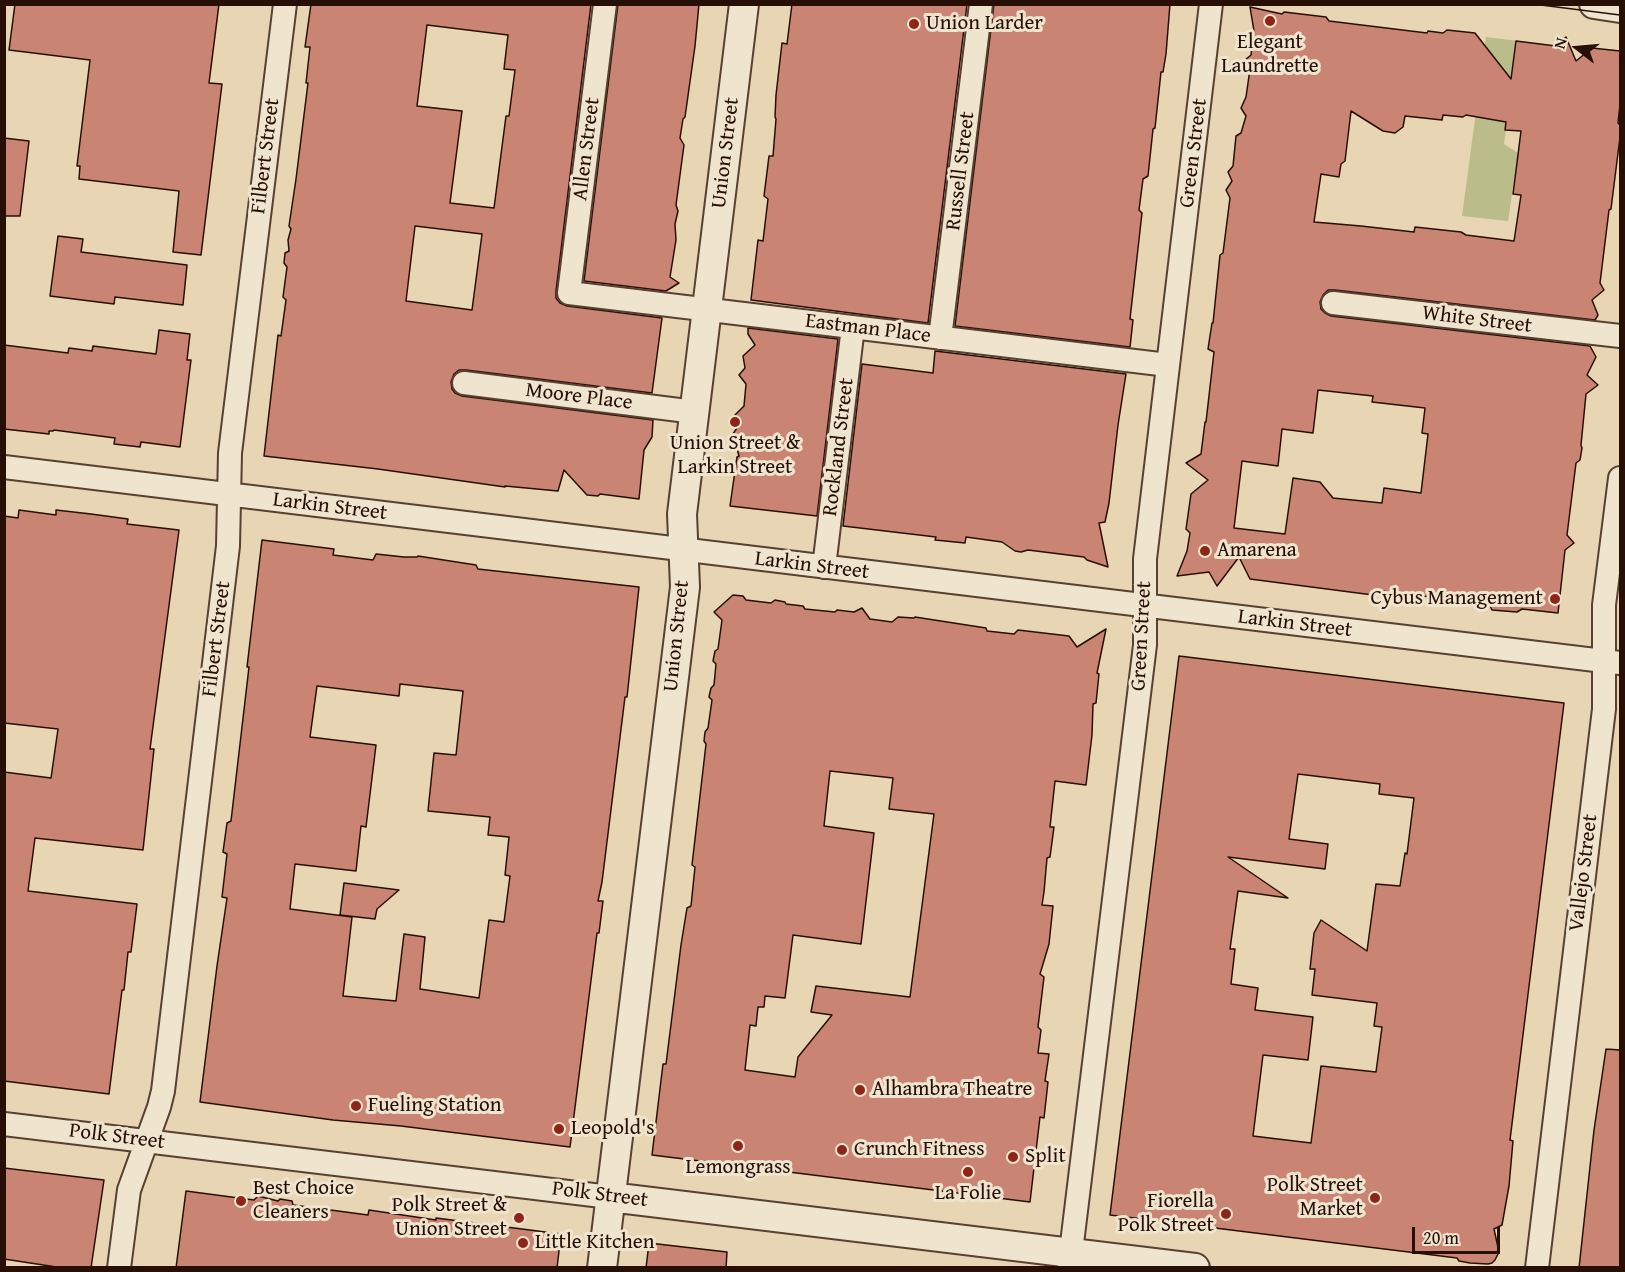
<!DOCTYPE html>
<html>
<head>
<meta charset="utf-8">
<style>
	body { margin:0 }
	#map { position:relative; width:1625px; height:1272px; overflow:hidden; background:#e7d5b4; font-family:"Gentium Book Plus",serif }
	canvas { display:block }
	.frame { position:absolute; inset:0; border:6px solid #280f06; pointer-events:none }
	.north { position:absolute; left:1547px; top:18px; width:60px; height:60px; -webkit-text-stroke:4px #efe4ce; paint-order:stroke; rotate:286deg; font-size:16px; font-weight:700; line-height:24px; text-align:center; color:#280f06 }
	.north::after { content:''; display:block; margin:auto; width:21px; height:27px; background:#280f06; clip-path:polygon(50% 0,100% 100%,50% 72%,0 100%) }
	.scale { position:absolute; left:1412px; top:1227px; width:88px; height:27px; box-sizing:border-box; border:3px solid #280f06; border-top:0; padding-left:8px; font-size:18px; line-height:21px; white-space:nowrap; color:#280f06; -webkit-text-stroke:4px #efe4ce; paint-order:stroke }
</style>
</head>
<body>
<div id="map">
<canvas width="1625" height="1272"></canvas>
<div class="frame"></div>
<div class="north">N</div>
<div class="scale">20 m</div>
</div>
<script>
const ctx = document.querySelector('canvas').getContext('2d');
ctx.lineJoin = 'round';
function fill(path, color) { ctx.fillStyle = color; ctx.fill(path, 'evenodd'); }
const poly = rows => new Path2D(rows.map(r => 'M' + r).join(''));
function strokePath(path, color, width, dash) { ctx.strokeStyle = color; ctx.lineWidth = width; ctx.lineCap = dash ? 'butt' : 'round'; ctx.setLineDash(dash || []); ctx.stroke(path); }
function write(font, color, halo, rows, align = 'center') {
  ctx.font = font + ' "Gentium Book Plus",serif'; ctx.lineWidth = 6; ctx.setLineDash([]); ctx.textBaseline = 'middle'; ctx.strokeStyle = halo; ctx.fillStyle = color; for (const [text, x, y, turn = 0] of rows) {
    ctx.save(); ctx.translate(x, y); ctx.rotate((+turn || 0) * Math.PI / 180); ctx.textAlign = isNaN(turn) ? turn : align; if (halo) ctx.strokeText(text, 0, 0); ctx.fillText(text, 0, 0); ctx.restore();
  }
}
const green = poly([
	[1486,37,1518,41,1504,144,1518,153,1508,221,1462,216]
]);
const building = poly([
	[15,4,219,4,209,83,222,84,201,255,173,252,179,191,79,179,80,166,77,166,90,60,9,50,15,4],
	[311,4,591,4,556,291,556,298,560,303,567,306,662,318,652,393,466,370,459,370,454,374,451,382,452,389,455,393,462,396,653,420,652,437,644,450,639,499,600,494,598,496,587,495,564,470,558,491,505,486,505,487,378,469,264,456,278,335,281,336,286,300,283,297,287,267,284,263,285,253,289,251,288,240,291,229,289,226,296,179,308,83,306,83,310,47,305,47,311,4],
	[427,25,508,35,504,69,515,70,509,116,506,116,494,208,450,203,462,111,417,106,427,25],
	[415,226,482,234,472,310,406,301,415,226],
	[618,4,699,4,695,46,685,117,683,119,680,138,684,145,676,205,678,211,675,224,676,240,670,277,679,283,666,291,584,281,618,4],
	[792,4,967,4,928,323,751,300,758,240,763,241,768,199,764,196,769,156,773,156,776,119,775,117,776,95,782,43,787,44,792,4],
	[994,4,1170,4,1166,54,1163,72,1161,72,1155,128,1153,129,1148,176,1143,179,1139,210,1142,213,1130,319,1133,320,1130,347,955,326,994,4],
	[1250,7,1282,14,1284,12,1326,17,1329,21,1427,33,1428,31,1443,33,1447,30,1475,33,1511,79,1516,41,1556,46,1566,37,1576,61,1592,48,1620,51,1620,104,1618,123,1620,125,1620,137,1611,209,1609,210,1600,283,1604,290,1592,300,1598,315,1595,320,1335,290,1328,290,1323,295,1320,302,1321,309,1325,313,1331,316,1590,346,1596,357,1587,375,1598,385,1586,394,1581,445,1582,448,1580,460,1576,463,1567,535,1574,543,1565,550,1558,613,1522,609,1517,612,1492,610,1489,604,1373,590,1373,595,1250,579,1239,557,1217,586,1209,572,1177,576,1187,551,1190,533,1186,529,1191,494,1208,480,1186,463,1201,454,1205,422,1206,422,1214,352,1208,349,1212,323,1213,323,1220,255,1223,253,1230,198,1226,190,1232,181,1228,172,1233,166,1236,136,1241,133,1246,116,1241,108,1246,97,1250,69,1245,60,1251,55,1254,31,1250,7],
	[1351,111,1383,131,1395,133,1403,127,1405,116,1442,120,1443,115,1463,117,1466,115,1506,122,1505,130,1521,131,1513,194,1521,195,1514,241,1466,235,1461,232,1415,227,1414,232,1361,226,1314,222,1321,174,1339,177,1341,164,1345,161,1351,111],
	[1318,390,1373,396,1372,402,1425,408,1422,433,1428,434,1421,493,1384,488,1382,503,1333,498,1320,482,1293,478,1285,534,1234,528,1242,461,1278,466,1282,429,1313,433,1318,390],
	[4,138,29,141,20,216,4,216,4,138],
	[58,236,83,239,81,252,187,265,183,305,115,297,114,304,50,296,58,236],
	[748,328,838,339,817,516,730,506,737,457,739,456,733,434,738,426,735,415,744,406,746,384,739,375,745,368,743,356,755,345,748,334,748,328],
	[159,330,190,334,187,360,191,360,180,447,141,442,140,447,114,444,115,438,54,430,53,431,49,431,49,434,4,429,4,345,68,353,69,348,92,351,93,346,156,354,159,330],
	[935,351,1126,374,1118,425,1109,503,1105,522,1099,523,1108,567,1087,560,1084,557,1028,550,1021,552,1015,551,1002,542,966,537,965,543,935,540,936,537,843,526,862,364,933,373,935,351],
	[19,510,56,515,56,510,91,514,128,519,127,524,179,530,150,749,154,749,143,850,35,838,28,891,137,904,131,952,128,952,124,990,122,990,109,1094,4,1081,4,772,51,778,58,729,4,723,4,516,18,518,19,510],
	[262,540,334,549,333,555,373,560,376,554,404,557,417,557,418,556,476,565,478,569,639,587,627,697,625,697,602,882,598,901,603,901,599,933,597,933,570,1147,401,1126,333,1120,200,1102,217,966,227,898,222,897,227,854,223,852,227,823,231,821,249,667,247,667,262,540],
	[400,684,463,691,456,755,434,753,428,811,490,817,488,835,509,837,505,875,510,876,504,922,489,920,479,998,420,989,425,937,404,934,396,1001,343,996,352,917,290,909,295,864,356,871,361,826,366,827,376,745,310,737,317,686,399,696,400,684],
	[733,595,743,596,746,600,771,603,775,600,785,602,786,604,803,606,805,609,835,612,837,610,854,612,862,608,870,619,892,622,898,617,914,618,915,617,986,628,987,631,1014,634,1018,630,1069,636,1077,647,1106,629,1097,673,1099,674,1096,703,1093,704,1092,735,1086,785,1055,781,1050,827,1054,827,1050,857,1047,858,1044,892,1042,905,1053,906,1049,944,1040,974,1044,977,1038,1027,1041,1030,1038,1053,1049,1054,1045,1081,1048,1082,1044,1118,1040,1117,1030,1202,652,1155,663,1064,666,1064,681,945,687,908,691,906,695,867,692,865,706,744,704,741,705,732,708,728,712,700,709,697,711,688,714,685,716,664,713,661,715,651,718,649,722,620,714,612,733,595],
	[830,771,893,778,889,809,934,814,910,997,816,986,811,1012,832,1015,798,1057,795,1077,745,1070,750,1025,756,1026,758,1007,764,1007,765,996,785,998,793,935,861,944,874,833,824,826,830,771],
	[1179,656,1564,703,1510,1140,1513,1141,1509,1186,1502,1225,1494,1229,1499,1252,1495,1260,1492,1263,1488,1264,1470,1263,1459,1261,1457,1258,1110,1215,1179,656],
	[1298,774,1380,784,1379,794,1414,798,1407,854,1405,853,1400,886,1376,884,1367,951,1321,920,1314,933,1310,969,1315,969,1312,995,1377,1003,1374,1026,1382,1027,1376,1072,1321,1066,1311,1143,1253,1136,1263,1055,1308,1060,1313,1017,1255,1010,1258,988,1231,984,1235,949,1230,949,1238,891,1288,898,1228,857,1325,869,1328,844,1289,839,1298,774],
	[344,883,399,890,377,909,375,919,340,915,344,883],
	[1606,1049,1620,1050,1620,1268,1579,1268,1594,1130,1606,1049],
	[4,1168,104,1180,91,1268,63,1268,4,1259,4,1168],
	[186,1191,254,1200,258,1196,278,1201,280,1199,292,1201,293,1205,368,1215,369,1210,436,1220,436,1218,561,1234,557,1268,176,1268,186,1191],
	[649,1243,727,1252,726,1268,646,1268,649,1243]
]);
const minor = poly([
	[605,4,569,293,1168,365],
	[1333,303,1620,336],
	[940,338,981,4],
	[464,383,695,412],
	[4,467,1620,663],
	[824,567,853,327],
	[4,1124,610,1197],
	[119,1268,129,1190,159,1107,163,1091,228,546,230,453,285,4],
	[1069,1268,1145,645,1145,559,1211,4],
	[1537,1268,1604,709,1604,605,1620,478]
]);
const tertiary = poly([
	[1594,4,1620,8],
	[610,1197,1195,1268],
	[602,1268,685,587,682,514,744,4]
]);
const tram = poly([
	[1533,4,1620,15]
]);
const markers = [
	[1270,21,6,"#8f2418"],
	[914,24,6,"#8f2418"],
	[735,422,6,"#8f2418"],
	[1205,551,6,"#8f2418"],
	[1555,599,6,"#8f2418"],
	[860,1090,6,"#8f2418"],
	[356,1106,6,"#8f2418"],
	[559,1129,6,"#8f2418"],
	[738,1146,6,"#8f2418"],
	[842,1150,6,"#8f2418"],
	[1013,1157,6,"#8f2418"],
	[968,1172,6,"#8f2418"],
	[1375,1198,6,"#8f2418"],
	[241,1201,6,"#8f2418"],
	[1226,1214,6,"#8f2418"],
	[519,1218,6,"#8f2418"],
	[523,1243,6,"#8f2418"]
];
const poiNames = [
	["Union Larder",926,24],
	["Elegant",1270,43,"center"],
	["Laundrette",1270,67,"center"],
	["Union Street &",735,444,"center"],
	["Larkin Street",735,468,"center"],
	["Amarena",1217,551],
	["Cybus Management",1543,599,"right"],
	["Alhambra Theatre",872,1090],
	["Fueling Station",368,1106],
	["Leopold's",571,1129],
	["Crunch Fitness",854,1150],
	["Split",1025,1157],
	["Lemongrass",738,1168,"center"],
	["Polk Street",1363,1186,"right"],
	["Market",1363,1210,"right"],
	["Best Choice",253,1189],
	["Cleaners",253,1213],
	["La Folie",968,1194,"center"],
	["Fiorella",1214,1202,"right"],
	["Polk Street",1214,1226,"right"],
	["Polk Street &",507,1206,"right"],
	["Union Street",507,1230,"right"],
	["Little Kitchen",535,1243]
];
const streetNames = [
	["Allen Street",587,149,-83],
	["Union Street",726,153,-83],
	["Green Street",1194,153,-83],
	["Filbert Street",266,156,-83],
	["Russell Street",961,171,-83],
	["White Street",1477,320,7],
	["Eastman Place",868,329,7],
	["Moore Place",579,397,7],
	["Rockland Street",839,447,-83],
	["Larkin Street",330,507,7],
	["Larkin Street",812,566,7],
	["Larkin Street",1295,624,7],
	["Union Street",677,636,-84],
	["Green Street",1142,636,-87],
	["Filbert Street",217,639,-83],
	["Vallejo Street",1584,873,-83],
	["Polk Street",117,1137,7],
	["Polk Street",600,1195,7]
];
fill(green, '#babc8a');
fill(building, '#ca8473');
strokePath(building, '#280f06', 1.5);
strokePath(minor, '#584032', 26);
strokePath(tertiary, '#584032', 32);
strokePath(minor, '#efe4ce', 22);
strokePath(tertiary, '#efe4ce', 28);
strokePath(tram, '#280f06', 1.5);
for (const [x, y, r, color] of markers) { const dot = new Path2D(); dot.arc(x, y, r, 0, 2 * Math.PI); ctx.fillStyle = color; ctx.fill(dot); strokePath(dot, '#efe4ce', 2); }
write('21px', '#280f06', '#efe4ce', poiNames, 'left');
write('21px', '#280f06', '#efe4ce', streetNames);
</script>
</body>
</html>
